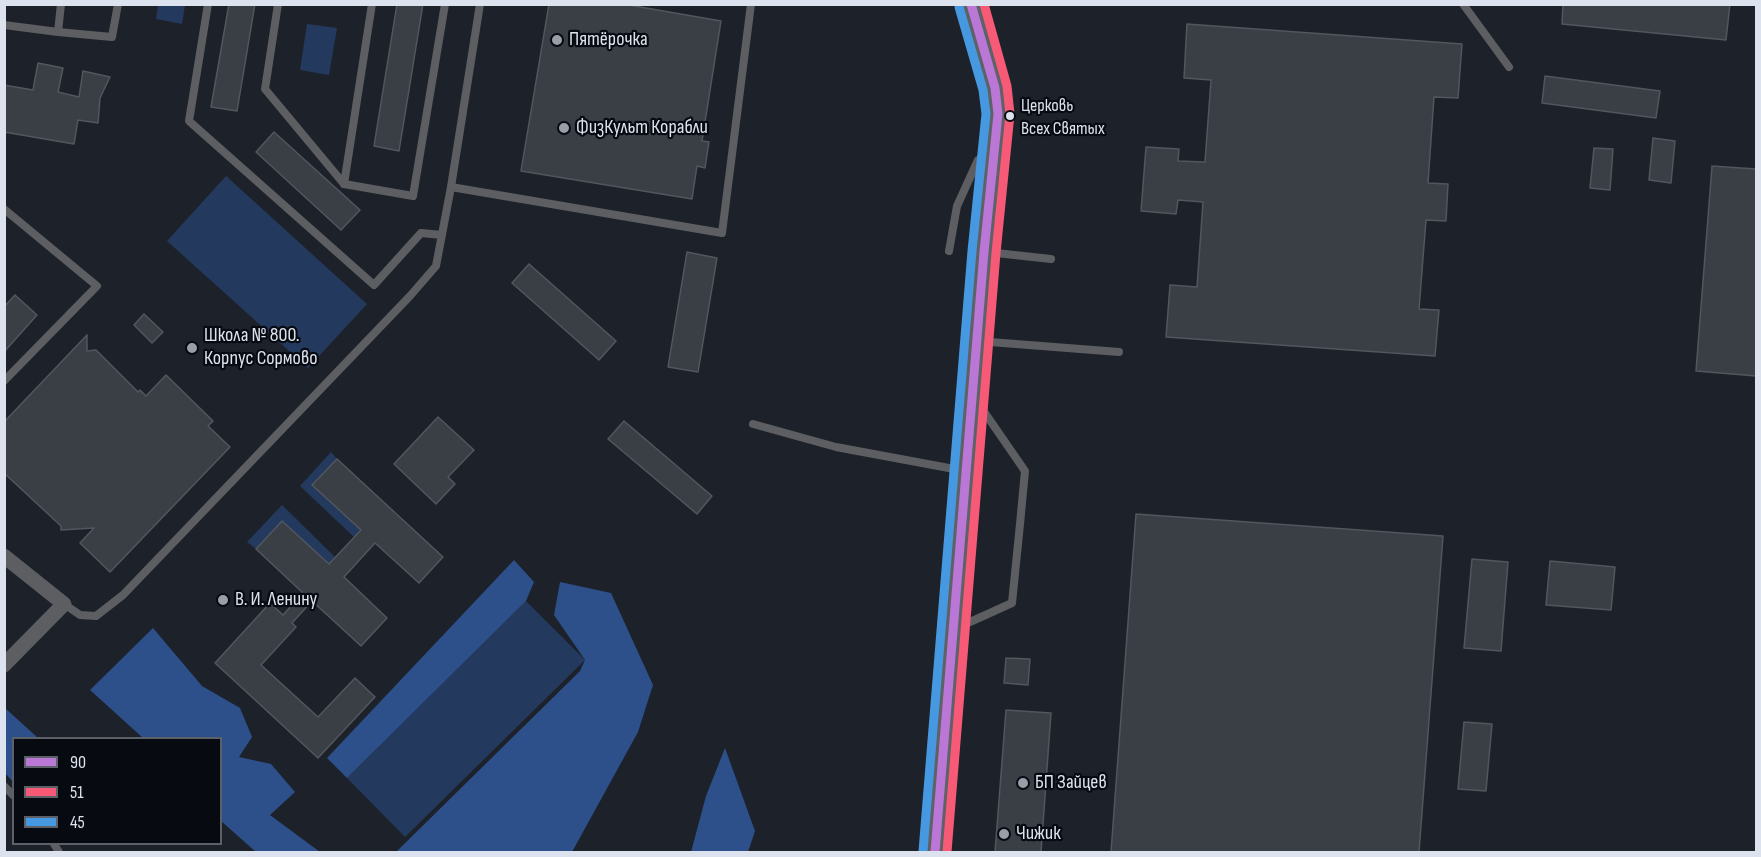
<!DOCTYPE html>
<html>
<head>
<meta charset="utf-8">
<style>
	body { margin:0 }
	#map { position:relative; width:1761px; height:857px; overflow:hidden; background:#1d222a; font-family:"Sofia Sans Condensed",sans-serif }
	canvas { display:block }
	.frame { position:absolute; inset:0; border:6px solid #dce3ee; pointer-events:none }
	.legend { position:absolute; left:12px; top:737px; width:210px; height:108px; box-sizing:border-box; background:#070a11; border:2px solid #5c6169; margin:0; padding:8px 10px; list-style:none; font-size:18px; color:#dce3ee }
	.legend li { display:flex; align-items:center; gap:12px; height:30px }
	.legend b { width:30px; border:2px solid #5c6169 }
</style>
</head>
<body>
<div id="map">
<canvas width="1761" height="857"></canvas>
<div class="frame"></div>
<ul class="legend">
<li><b style="height:8px;background:#ba77d6"></b>90</li>
<li><b style="height:8px;background:#f75a77"></b>51</li>
<li><b style="height:8px;background:#4699e1"></b>45</li>
</ul>
</div>
<script>
const ctx = document.querySelector('canvas').getContext('2d');
ctx.lineJoin = 'round';
function fill(path, color) { ctx.fillStyle = color; ctx.fill(path, 'evenodd'); }
const poly = rows => new Path2D(rows.map(r => 'M' + r).join(''));
function strokePath(path, color, width, dash) { ctx.strokeStyle = color; ctx.lineWidth = width; ctx.lineCap = dash ? 'butt' : 'round'; ctx.setLineDash(dash || []); ctx.stroke(path); }
function write(font, color, halo, rows, align = 'center') {
  ctx.font = font + ' "Sofia Sans Condensed",sans-serif'; ctx.lineWidth = 4.5; ctx.setLineDash([]); ctx.textBaseline = 'middle'; ctx.strokeStyle = halo; ctx.fillStyle = color; for (const [text, x, y, turn = 0] of rows) {
    ctx.save(); ctx.translate(x, y); ctx.rotate((+turn || 0) * Math.PI / 180); ctx.textAlign = isNaN(turn) ? turn : align; if (halo) ctx.strokeText(text, 0, 0); ctx.fillText(text, 0, 0); ctx.restore();
  }
}
const green = poly([
	[158,5,185,5,182,24,156,19],
	[307,24,337,28,329,75,300,70],
	[226,176,367,304,308,368,167,241],
	[331,452,337,459,313,485,361,530,354,537,300,486],
	[282,505,335,557,329,564,282,521,256,549,247,542],
	[526,601,585,660,405,837,347,778]
]);
const forest = poly([
	[514,560,534,582,526,601,347,778,327,758],
	[560,582,611,593,653,685,638,732,572,852,396,852,580,671,585,660,554,615],
	[153,628,202,686,240,708,252,737,239,757,271,764,295,792,270,815,320,852,256,852,221,821,220,738,143,738,90,690],
	[5,708,38,738,14,738,13,782,5,773],
	[725,748,755,831,748,852,691,852,706,796]
]);
const building = poly([
	[229,4,255,4,237,111,211,107,229,4],
	[397,4,423,4,399,151,374,146,397,4],
	[549,4,623,4,721,21,702,141,709,142,705,168,697,166,692,199,521,171,549,4],
	[1563,4,1730,4,1726,40,1562,24,1563,4],
	[1187,24,1462,44,1458,98,1434,97,1428,183,1448,184,1446,221,1426,220,1419,309,1439,310,1435,356,1166,337,1170,285,1197,287,1203,202,1178,200,1176,214,1141,211,1146,147,1179,149,1178,161,1205,162,1211,80,1184,78,1187,24],
	[38,63,63,68,58,92,79,97,83,71,110,77,100,98,98,123,78,120,74,144,4,132,4,85,33,90,38,63],
	[1545,76,1660,91,1656,118,1542,103,1545,76],
	[274,132,360,210,341,230,256,152,274,132],
	[1653,138,1675,141,1671,183,1649,180,1653,138],
	[1594,148,1613,149,1610,190,1590,188,1594,148],
	[1712,166,1756,169,1756,376,1696,371,1712,166],
	[687,252,717,258,698,372,668,367,687,252],
	[529,264,616,341,599,360,512,283,529,264],
	[15,295,37,315,4,352,4,307,15,295],
	[144,314,163,332,152,343,134,325,144,314],
	[87,335,87,351,96,350,138,392,140,390,146,396,166,375,213,421,208,426,230,447,110,572,80,543,94,528,61,530,61,526,4,473,4,422,87,335],
	[438,417,474,450,448,477,455,484,436,504,394,464,438,417],
	[624,421,712,496,697,514,608,439,624,421],
	[337,459,443,557,419,583,375,543,344,577,387,618,361,646,312,601,292,623,296,627,261,665,318,717,355,678,375,697,318,758,215,663,270,603,283,615,303,593,256,549,282,521,329,564,361,530,312,485,337,459],
	[1136,514,1443,536,1419,852,1111,852,1136,514],
	[1472,559,1508,562,1501,651,1464,648,1472,559],
	[1550,561,1615,567,1611,610,1546,605,1550,561],
	[1006,658,1030,659,1028,685,1004,683,1006,658],
	[1006,710,1051,713,1041,852,995,852,1006,710],
	[1464,722,1492,724,1486,791,1458,789,1464,722]
]);
const lane = poly([
	[208,4,189,121,374,285,421,233,442,235],
	[278,4,265,89,344,184,413,196,445,4],
	[1463,4,1509,67],
	[4,25,58,32,61,4],
	[58,32,112,37,118,4],
	[344,184,372,4],
	[451,187,480,4],
	[4,209,97,286,4,381],
	[949,251,957,206,978,160,992,158],
	[987,252,1051,259],
	[977,341,1119,352],
	[753,424,836,447,965,471],
	[64,604,80,615,96,616,123,595,410,296,436,266,451,187,722,233,751,4],
	[955,625,970,622,1012,603,1020,524,1025,471,976,400],
	[4,786,14,796],
	[54,844,59,852]
]);
const street = poly([
	[4,556,64,604,4,665]
]);
const secondary = poly([
	[935,852,984,252,998,114,995,88,971,4]
]);
const bus1 = poly([
	[935,852,984,252,998,114,995,88,971,4]
]);
const bus2 = poly([
	[947,852,996,253,1010,114,1007,86,984,4]
]);
const bus3 = poly([
	[923,851,972,251,986,114,983,90,959,7]
]);
const markers = [
	[557,40,6,"#999fa9"],
	[1010,116,5,"#dce3ee"],
	[564,128,6,"#999fa9"],
	[192,348,6,"#999fa9"],
	[223,600,6,"#999fa9"],
	[1023,783,6,"#999fa9"],
	[1004,834,6,"#999fa9"]
];
const busNames = [
	["Церковь",1021,106],
	["Всех Святых",1021,129]
];
const poiNames = [
	["Пятёрочка",569,40],
	["ФизКульт Корабли",576,128],
	["Школа № 800.",204,336],
	["Корпус Сормово",204,359],
	["В. И. Ленину",235,600],
	["БП Зайцев",1035,783],
	["Чижик",1016,834]
];
fill(green, '#24395e');
fill(forest, '#2d4f8a');
fill(building, '#3a3f46');
strokePath(building, '#52565e', 1.5);
strokePath(lane, '#5c5e62', 8);
strokePath(street, '#5c5e62', 15);
strokePath(secondary, '#5e6166', 21);
strokePath(bus1, '#ba77d6', 9);
strokePath(bus2, '#f75a77', 9);
strokePath(bus3, '#4699e1', 9);
for (const [x, y, r, color] of markers) { const dot = new Path2D(); dot.arc(x, y, r, 0, 2 * Math.PI); ctx.fillStyle = color; ctx.fill(dot); strokePath(dot, '#070a11', 2); }
write('18px', '#dce3ee', '#070a11', busNames, 'left');
write('20px', '#dce3ee', '#070a11', poiNames, 'left');
</script>
</body>
</html>
